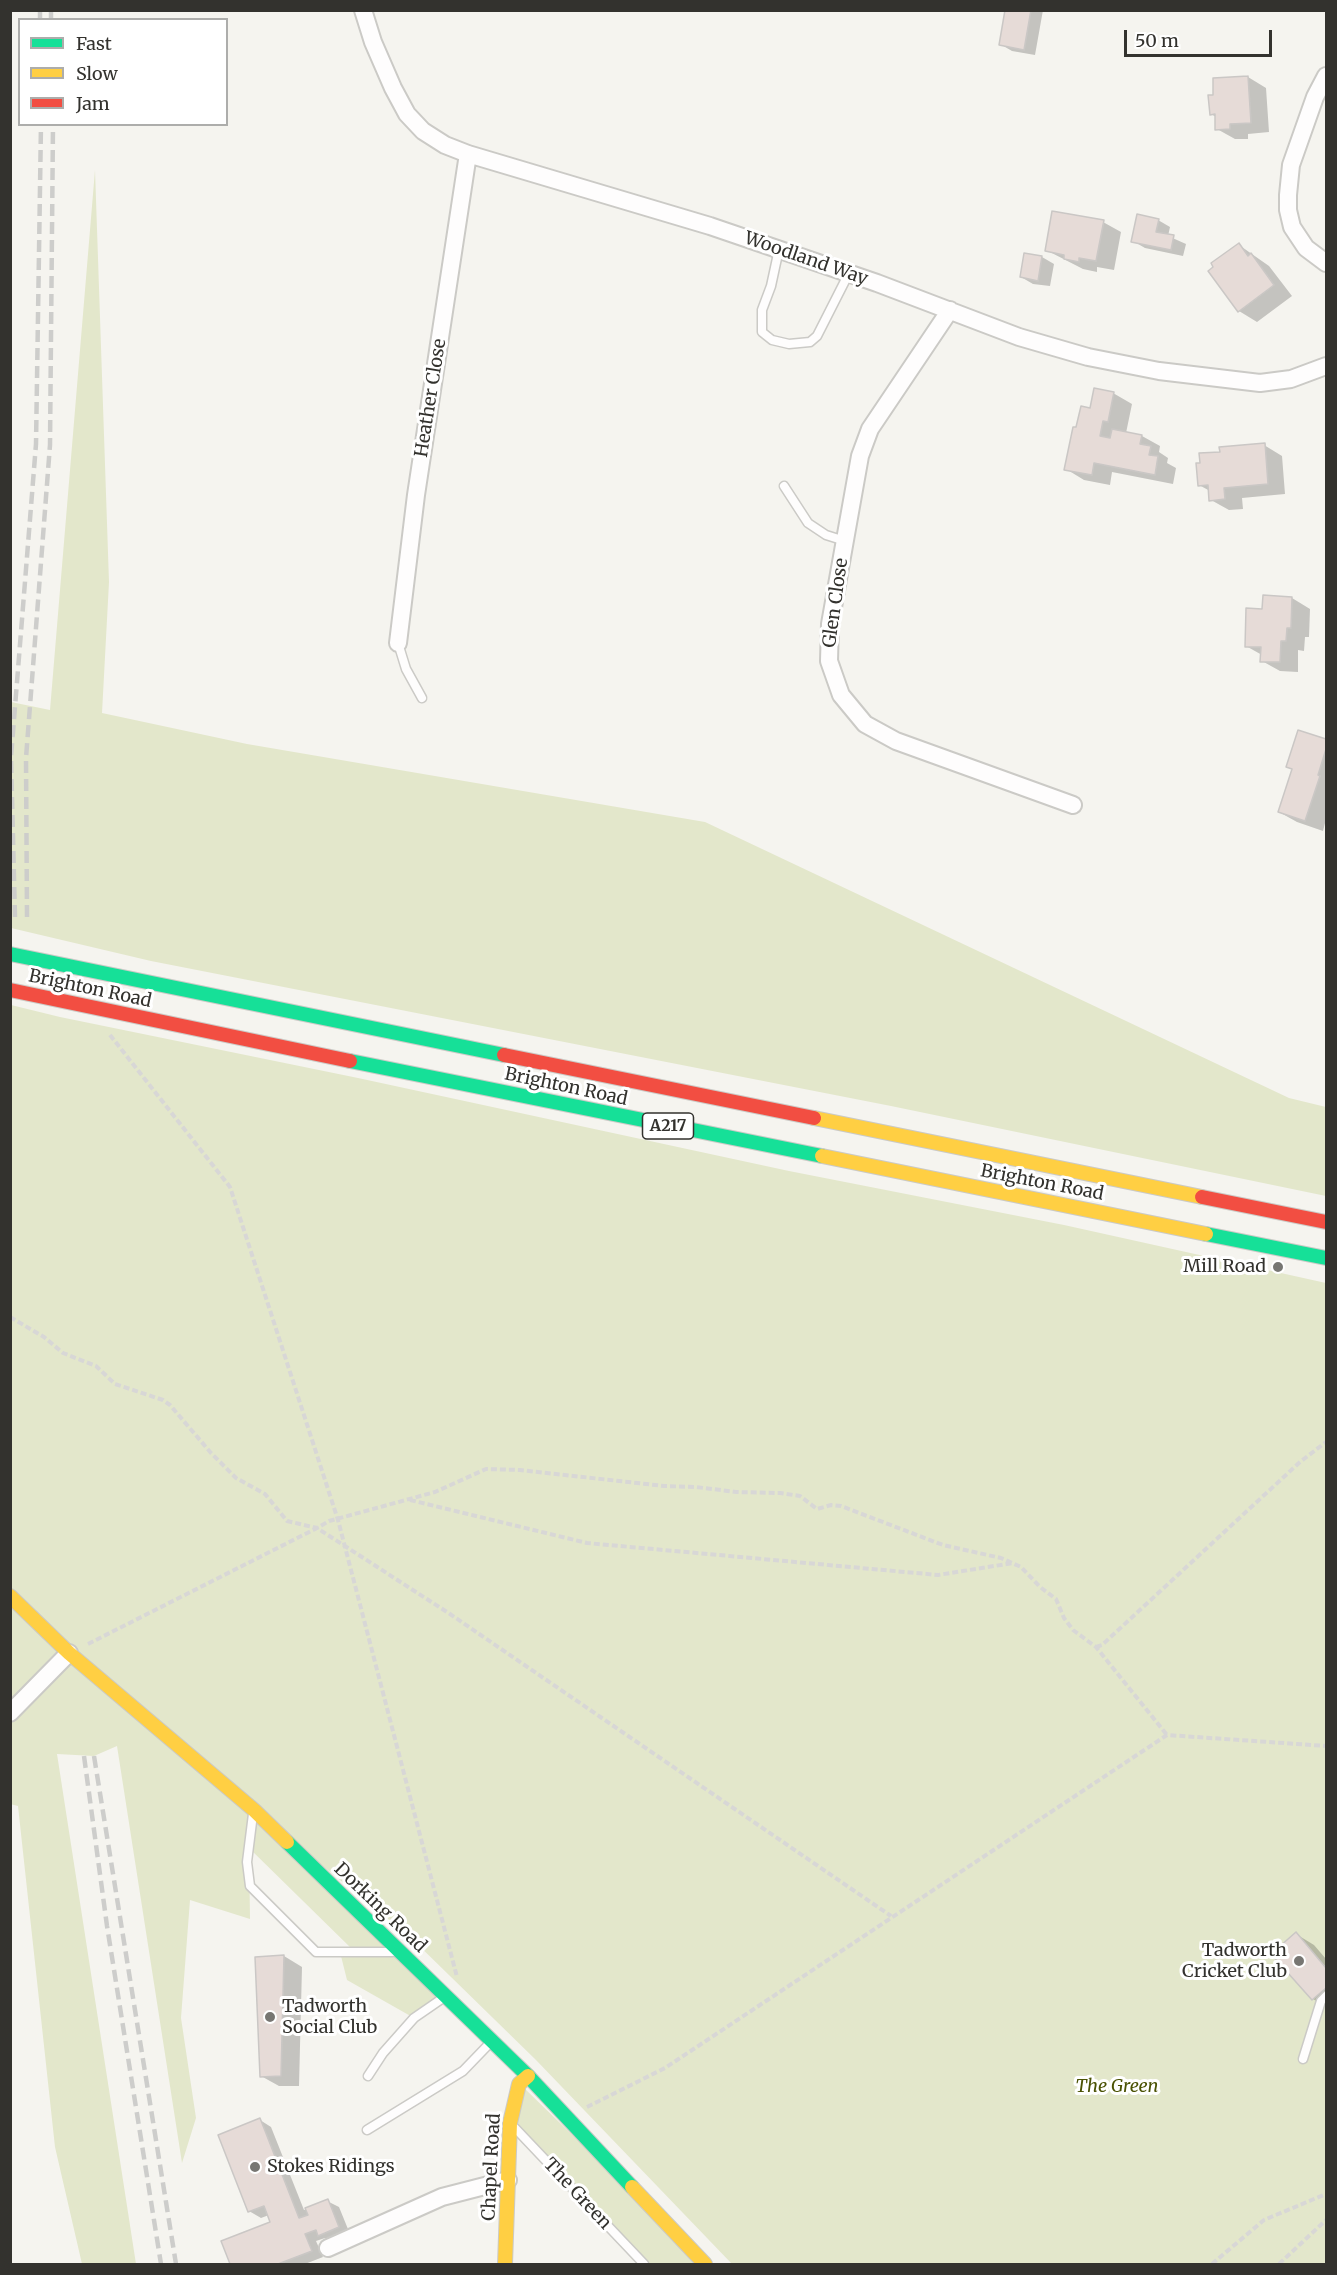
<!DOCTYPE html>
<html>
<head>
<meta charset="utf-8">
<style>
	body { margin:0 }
	#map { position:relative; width:1337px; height:2275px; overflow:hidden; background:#f5f4ef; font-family:Merriweather,serif }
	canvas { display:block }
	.frame { position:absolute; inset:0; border:12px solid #33322e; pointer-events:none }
	.legend { position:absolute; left:18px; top:18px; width:210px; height:108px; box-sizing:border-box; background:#fff; border:2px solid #adadab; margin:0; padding:8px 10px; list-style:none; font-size:18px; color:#33322e }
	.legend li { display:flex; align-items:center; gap:12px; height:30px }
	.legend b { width:30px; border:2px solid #adadab }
	.scale { position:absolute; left:1124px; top:30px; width:148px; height:27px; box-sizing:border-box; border:3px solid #33322e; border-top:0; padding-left:8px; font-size:18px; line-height:21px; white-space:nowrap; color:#33322e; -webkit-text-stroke:4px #fff; paint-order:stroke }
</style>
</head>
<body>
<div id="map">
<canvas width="1337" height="2275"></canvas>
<div class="frame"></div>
<ul class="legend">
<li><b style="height:8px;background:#16e098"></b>Fast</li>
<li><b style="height:8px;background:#ffcf43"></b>Slow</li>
<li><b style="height:8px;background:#f24e42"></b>Jam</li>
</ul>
<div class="scale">50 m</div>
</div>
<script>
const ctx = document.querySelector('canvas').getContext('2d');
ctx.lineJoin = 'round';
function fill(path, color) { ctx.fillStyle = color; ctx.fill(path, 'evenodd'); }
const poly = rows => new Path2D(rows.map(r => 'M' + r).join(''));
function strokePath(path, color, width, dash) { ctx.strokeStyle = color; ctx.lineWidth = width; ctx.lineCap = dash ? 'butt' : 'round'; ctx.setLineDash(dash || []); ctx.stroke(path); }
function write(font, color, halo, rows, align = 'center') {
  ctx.font = font + ' Merriweather,serif'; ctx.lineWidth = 6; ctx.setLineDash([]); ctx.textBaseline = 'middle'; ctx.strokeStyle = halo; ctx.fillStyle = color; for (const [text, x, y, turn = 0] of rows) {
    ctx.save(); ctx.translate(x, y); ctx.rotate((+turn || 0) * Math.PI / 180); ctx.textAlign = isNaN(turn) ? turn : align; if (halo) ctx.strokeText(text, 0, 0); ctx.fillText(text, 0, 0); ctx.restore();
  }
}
const green = poly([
	[95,170,109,582,102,713,247,744,705,822,1289,1098,1326,1107,1326,1196,891,1106,151,961,11,928,11,702,50,710],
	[11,1005,60,1017,358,1078,789,1171,1064,1225,1326,1283,1326,2264,732,2264,536,2060,408,1935,261,1816,446,1996,414,2018,347,1980,340,1952,354,1951,249,1848,250,1919,190,1900,181,2018,196,2118,182,2163,117,1746,94,1756,57,1754,136,2264,82,2264,55,2147,18,1806,10,1804,11,1722,60,1664,11,1713],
	[522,2086,705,2264,644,2264,510,2123]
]);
const shadow = poly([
	[1006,10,1043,10,1035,55,1012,51,1000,44],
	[1248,77,1266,88,1269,132,1248,134,1248,139,1235,139,1217,129,1216,117,1211,114,1215,96],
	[1158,220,1170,227,1168,236,1186,244,1183,256,1145,248,1133,241],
	[1103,222,1121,232,1114,270,1097,267,1097,272,1083,269,1046,250],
	[1239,245,1269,266,1292,296,1257,322,1239,311],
	[1025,254,1042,257,1054,264,1050,286,1033,284,1021,277],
	[1113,393,1132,404,1126,433,1142,436,1160,446,1159,452,1168,458,1167,463,1176,468,1173,484,1112,472,1110,485,1084,480,1066,469,1077,429,1091,409],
	[1264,445,1282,456,1285,494,1242,498,1243,509,1229,510,1211,500,1210,491,1199,485,1201,464,1221,453],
	[1292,598,1310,609,1309,637,1305,637,1304,651,1298,650,1298,672,1280,671,1262,661,1262,655,1246,646,1264,611],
	[1299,732,1326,741,1326,819,1323,831,1297,822,1279,812,1293,769],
	[1296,1934,1314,1945,1326,1959,1326,2007,1313,1999,1274,1954],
	[284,1956,302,1967,299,2086,279,2086,261,2076],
	[260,2120,271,2127,304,2210,327,2201,339,2207,350,2234,331,2241,325,2238,316,2241,323,2257,305,2264,232,2264,223,2242,272,2223,269,2215,261,2218,249,2211]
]);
const building = poly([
	[1005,10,1031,10,1024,50,999,45,1005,10],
	[1248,76,1251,123,1230,124,1230,129,1215,130,1215,114,1210,115,1208,95,1213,95,1213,78,1248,76],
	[1052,211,1104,220,1096,261,1079,258,1079,262,1064,259,1064,255,1045,251,1052,211],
	[1137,214,1159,219,1156,232,1174,235,1171,250,1131,242,1137,214],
	[1239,243,1248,256,1251,253,1274,285,1238,312,1208,271,1213,267,1211,263,1239,243],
	[1024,253,1042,256,1038,281,1020,277,1024,253],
	[1094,388,1114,392,1108,422,1103,421,1100,436,1110,438,1112,429,1142,435,1140,444,1151,446,1149,455,1158,456,1155,475,1094,463,1092,475,1064,470,1073,427,1076,427,1081,406,1090,408,1094,388],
	[1265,443,1268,484,1224,488,1225,499,1209,501,1208,485,1198,486,1196,463,1200,463,1199,453,1220,452,1219,447,1265,443],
	[1263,595,1292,597,1291,628,1287,628,1286,641,1281,641,1280,662,1260,662,1261,647,1245,647,1246,608,1262,609,1263,595],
	[1298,730,1326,739,1326,749,1318,775,1320,776,1305,821,1278,812,1292,769,1286,767,1298,730],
	[1296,1932,1326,1968,1326,1988,1312,2000,1271,1954,1296,1932],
	[284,1955,281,2076,260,2077,255,1957,284,1955],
	[260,2118,299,2218,308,2215,305,2208,328,2199,339,2227,318,2236,316,2230,305,2234,312,2251,278,2264,230,2264,221,2241,270,2222,264,2206,248,2212,218,2135,260,2118]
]);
const path = poly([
	[110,1035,230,1187,338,1520,457,1977],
	[10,1317,44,1337,63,1353,96,1366,115,1384,163,1400,170,1405,211,1453,236,1478,265,1494,287,1521,317,1528,329,1521,435,1492,486,1469,520,1470,664,1486,696,1487,736,1492,780,1493,800,1496,817,1509,831,1505,841,1506,943,1545,1001,1558,1021,1567,1040,1587,1056,1599,1064,1618,1073,1630,1096,1647,1167,1735],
	[410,1500,587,1543,938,1575,1013,1563],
	[88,1644,317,1528,450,1614,891,1916],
	[1096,1647,1102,1645,1300,1462,1326,1442],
	[587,2107,665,2068,1167,1735,1326,1746],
	[1212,2264,1264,2220,1326,2194],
	[1279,2264,1326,2220]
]);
const lane = poly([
	[779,249,771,286,762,310,762,332,772,340,789,344,810,342,817,336,849,273],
	[784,486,808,523,826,535,845,541],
	[398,643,406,669,422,698],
	[253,1814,247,1862,250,1886,316,1952,392,1952],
	[1303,2059,1321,2001,1326,1996],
	[368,2076,383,2053,414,2018,443,1998],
	[515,2128,644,2264],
	[367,2130,463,2071,490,2043]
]);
const street = poly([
	[363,10,373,42,393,88,407,114,423,131,445,145,468,154,710,226,877,283,1019,337,1088,357,1159,371,1260,383,1291,379,1326,366],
	[1326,76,1315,97,1291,165,1288,195,1288,210,1292,227,1306,248,1326,263],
	[950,310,870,429,860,456,830,624,829,661,841,695,865,724,896,741,1073,805],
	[398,643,416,495,468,154],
	[10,1713,69,1653],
	[328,2248,442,2197,508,2180]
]);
const fast = poly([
	[10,954,504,1055],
	[350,1061,822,1156],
	[1206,1234,1326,1258],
	[287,1842,528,2076,632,2187]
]);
const slow = poly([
	[814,1118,1202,1197],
	[822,1156,1206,1234],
	[10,1596,69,1653,254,1810,287,1842],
	[632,2187,705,2264],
	[505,2264,510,2123,519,2084,528,2076]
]);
const jam = poly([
	[10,990,350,1061],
	[504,1055,814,1118],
	[1202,1197,1326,1222]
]);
const rail = poly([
	[40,10,40,20],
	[51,10,51,20],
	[15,917,11,757,36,444,41,124],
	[27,917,26,758,50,445,53,124],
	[84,1756,107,1926,161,2264],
	[94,1756,176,2264]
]);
const markers = [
	[1278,1267,6,"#777672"],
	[1299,1961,6,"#777672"],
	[270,2017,6,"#777672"],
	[255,2167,6,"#777672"]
];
const shields = [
	[668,1126,51]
];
const shieldNames = [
	["A217",668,1126]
];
const streetNames = [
	["Woodland Way",806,259,19],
	["Heather Close",431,398,-81],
	["Glen Close",836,603,-82],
	["Brighton Road",90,989,12],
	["Brighton Road",566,1087,12],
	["Brighton Road",1042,1183,11],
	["Dorking Road",380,1908,44],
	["Chapel Road",492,2167,-87],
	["The Green",577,2194,47]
];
const poiNames = [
	["Mill Road",1266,1267],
	["Tadworth",1287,1951],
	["Cricket Club",1287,1972],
	["Tadworth",282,2007,"left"],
	["Social Club",282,2028,"left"],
	["Stokes Ridings",267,2167,"left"]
];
const parkNames = [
	["The Green",1117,2087]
];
fill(green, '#e3e7cb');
fill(shadow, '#0003');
fill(building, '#e6dbd7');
strokePath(building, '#cac7c5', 1.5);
strokePath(lane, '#cbcac6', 11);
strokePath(street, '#cbcac6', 20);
strokePath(fast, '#cbcac6', 16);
strokePath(slow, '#cbcac6', 16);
strokePath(jam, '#cbcac6', 16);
strokePath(path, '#d8d7d6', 4, [6, 3]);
strokePath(lane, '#fefdfd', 8);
strokePath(street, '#fefdfd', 16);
strokePath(fast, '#16e098', 14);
strokePath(slow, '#ffcf43', 14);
strokePath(jam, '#f24e42', 14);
strokePath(rail, '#cdcdcb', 4.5, [12, 6]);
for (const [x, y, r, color] of markers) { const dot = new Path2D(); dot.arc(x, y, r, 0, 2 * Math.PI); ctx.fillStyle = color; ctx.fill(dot); strokePath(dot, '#fff', 2); }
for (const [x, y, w] of shields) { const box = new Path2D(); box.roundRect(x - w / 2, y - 13, w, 26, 4.5); ctx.fillStyle = '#fff'; ctx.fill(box); strokePath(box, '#33322e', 1.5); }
write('bold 16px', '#33322e', null, shieldNames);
write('18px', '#33322e', '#fff', streetNames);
write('18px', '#33322e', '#fff', poiNames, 'right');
write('italic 18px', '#4a5203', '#fff', parkNames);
</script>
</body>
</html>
